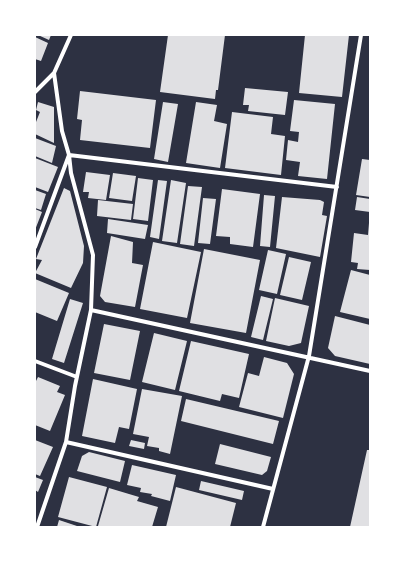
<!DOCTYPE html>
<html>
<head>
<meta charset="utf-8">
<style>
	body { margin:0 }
	#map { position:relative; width:405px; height:562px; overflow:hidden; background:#2d3142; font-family:Raleway,sans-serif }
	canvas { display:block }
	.frame { position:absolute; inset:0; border:36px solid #fff; pointer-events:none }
</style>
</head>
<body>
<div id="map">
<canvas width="405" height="562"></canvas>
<div class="frame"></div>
</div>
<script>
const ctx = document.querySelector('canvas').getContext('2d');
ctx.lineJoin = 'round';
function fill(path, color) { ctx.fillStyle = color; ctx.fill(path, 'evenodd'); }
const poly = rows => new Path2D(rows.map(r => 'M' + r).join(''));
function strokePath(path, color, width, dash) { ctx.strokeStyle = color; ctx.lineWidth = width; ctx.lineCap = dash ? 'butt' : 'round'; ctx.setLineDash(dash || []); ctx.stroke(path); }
const building = poly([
	[38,35,51,35,49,40],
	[168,35,225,35,218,90,216,90,215,99,160,92],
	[305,35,349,35,342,97,299,93],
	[35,37,48,43,41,61,35,59],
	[245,88,288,92,285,115,248,111,249,105,243,105],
	[80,91,156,100,150,148,80,140,82,120,77,119],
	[294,100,335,104,327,179,298,176,300,162,286,160,288,140,298,142,299,132,290,131],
	[38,102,54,107,54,143,35,134,35,122,36,122,40,112,36,110],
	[163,102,178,104,168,162,154,159],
	[196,102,217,105,214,121,227,124,220,168,186,163],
	[232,112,273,117,271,134,285,136,281,175,225,168],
	[35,138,56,146,52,163,35,156],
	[35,158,58,167,48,192,35,187],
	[362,159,370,160,370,197,356,195],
	[86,172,110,175,106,200,88,198,89,192,83,192],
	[113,173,136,176,132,201,109,198],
	[138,178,153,180,148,221,133,219],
	[158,180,167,181,159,239,150,237],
	[171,180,186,183,177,243,162,241],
	[188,186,202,187,194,246,180,244],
	[64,188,70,191,84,246,83,263,71,288,35,273,42,260,36,259],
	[222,189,260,194,253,247,230,244,230,237,216,236],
	[35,190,46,194,41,210,35,208],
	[264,195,275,196,270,247,260,246],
	[282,197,320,200,324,202,322,215,327,216,320,257,276,248],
	[357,197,370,199,370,212,355,210],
	[203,198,216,199,210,244,198,243],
	[98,200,133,204,131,220,97,216],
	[35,209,42,212,35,230],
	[108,219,148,225,145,239,107,233],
	[369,223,370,223,370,270,357,269,358,263,351,262,354,233,368,235],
	[111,236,133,242,132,263,143,265,135,307,105,302,100,296],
	[153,242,201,252,187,318,140,309],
	[204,249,260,260,246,333,190,323],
	[268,250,286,254,277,294,259,290],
	[289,257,311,262,302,300,280,295],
	[351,270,370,275,370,319,340,312],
	[35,279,69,293,57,321,35,312],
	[261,296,273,299,263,340,251,337],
	[275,298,309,306,301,343,289,346,266,341],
	[70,299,83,303,64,363,52,359],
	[335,316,370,325,370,364,335,356,328,348],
	[104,324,140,331,130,380,94,373],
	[154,333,187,341,175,390,142,382],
	[191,341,249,354,239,398,222,394,220,401,179,391],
	[264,357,287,363,294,374,283,418,239,407,248,373,259,376],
	[38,377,60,386,57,392,65,395,50,431,35,425,35,383],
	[93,379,137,389,129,429,119,427,115,443,82,436],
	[142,389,182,396,170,454,159,451,159,448,147,446,149,437,133,434],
	[186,399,279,421,273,444,181,421],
	[35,440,53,447,40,476,35,474],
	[131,440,145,443,144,449,129,446],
	[220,444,271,457,267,471,262,475,215,464],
	[367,450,370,450,370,527,350,527],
	[89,452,125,461,120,482,77,471,82,456],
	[132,465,176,475,170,501,151,496,152,494,140,492,141,488,127,485],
	[35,477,43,480,38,492,35,490],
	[69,477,107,487,96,527,58,517],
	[201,481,244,491,242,500,199,490],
	[176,487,236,503,230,527,166,527],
	[109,488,139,497,137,501,158,507,152,527,103,527,98,526],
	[59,520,80,527,57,527]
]);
const minor = poly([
	[35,92,54,73,71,35],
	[35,247,69,155,337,187],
	[91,310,370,371],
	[35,361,77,377],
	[66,442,273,489],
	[37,527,66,442,75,386,91,310,93,255,71,173,69,155,62,131,54,73],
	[263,527,309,356,361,35]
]);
fill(building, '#e0e0e3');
strokePath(minor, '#fff', 4);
</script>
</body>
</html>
